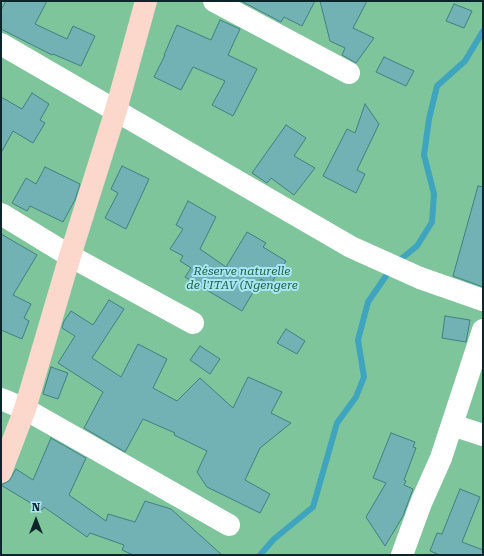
<!DOCTYPE html>
<html>
<head>
<meta charset="utf-8">
<style>
	body { margin:0 }
	#map { position:relative; width:484px; height:556px; overflow:hidden; background:#a9e5f6; font-family:"Roboto Serif",serif }
	canvas { display:block }
	.frame { position:absolute; inset:0; border:2px solid #0c252b; pointer-events:none }
	.north { position:absolute; left:16px; top:500px; width:40px; height:40px; -webkit-text-stroke:3px #a9e5f6; paint-order:stroke; rotate:0deg; font-size:11px; font-weight:700; line-height:16px; text-align:center; color:#0c252b }
	.north::after { content:''; display:block; margin:auto; width:14px; height:18px; background:#0c252b; clip-path:polygon(50% 0,100% 100%,50% 72%,0 100%) }
</style>
</head>
<body>
<div id="map">
<canvas width="484" height="556"></canvas>
<div class="frame"></div>
<div class="north">N</div>
</div>
<script>
const ctx = document.querySelector('canvas').getContext('2d');
ctx.lineJoin = 'round';
function fill(path, color) { ctx.fillStyle = color; ctx.fill(path, 'evenodd'); }
const poly = rows => new Path2D(rows.map(r => 'M' + r).join(''));
function strokePath(path, color, width, dash) { ctx.strokeStyle = color; ctx.lineWidth = width; ctx.lineCap = dash ? 'butt' : 'round'; ctx.setLineDash(dash || []); ctx.stroke(path); }
function write(font, color, halo, rows, align = 'center') {
  ctx.font = font + ' "Roboto Serif",serif'; ctx.lineWidth = 4; ctx.setLineDash([]); ctx.textBaseline = 'middle'; ctx.strokeStyle = halo; ctx.fillStyle = color; for (const [text, x, y, turn = 0] of rows) {
    ctx.save(); ctx.translate(x, y); ctx.rotate((+turn || 0) * Math.PI / 180); ctx.textAlign = isNaN(turn) ? turn : align; if (halo) ctx.strokeText(text, 0, 0); ctx.fillText(text, 0, 0); ctx.restore();
  }
}
const green = poly([
	[1,1,483,1,483,555,1,555]
]);
const stream = poly([
	[396,263,417,246,432,222,434,194,424,155,429,119,437,86,465,61,483,31],
	[260,555,274,539,313,507,337,423,356,397,364,377,358,340,368,302,390,270]
]);
const building = poly([
	[6,1,47,1,35,24,67,39,73,26,95,36,81,66,53,54,52,55,1,29,1,10,6,1],
	[241,1,315,1,302,26,284,17,281,22,241,1],
	[320,1,367,1,353,28,374,38,356,63,342,55,345,48,330,41,320,1],
	[454,4,472,11,464,28,446,21,454,4],
	[220,20,240,29,228,55,257,69,233,116,212,105,225,81,193,67,181,90,154,77,165,55,164,55,177,25,211,40,220,20],
	[384,57,414,71,406,86,376,72,384,57],
	[32,93,49,104,40,120,45,123,33,143,13,131,1,153,1,97,22,109,32,93],
	[365,104,379,124,357,170,365,174,356,193,323,176,347,129,355,133,365,104],
	[286,125,306,138,294,156,315,168,294,195,271,178,267,183,252,173,286,125],
	[122,166,149,179,126,229,105,218,118,193,111,189,122,166],
	[45,167,80,184,75,200,63,222,30,206,27,211,12,203,26,178,36,184,45,167],
	[478,186,483,187,483,287,453,276,478,186],
	[188,201,216,217,200,249,226,267,247,232,266,243,263,247,286,261,270,285,261,279,242,311,185,277,191,268,180,261,183,256,170,249,183,229,176,225,188,201],
	[1,234,37,255,13,295,31,304,24,318,29,321,22,339,1,330,1,234],
	[109,300,124,309,92,358,121,377,138,344,167,359,153,388,177,401,200,378,233,408,248,377,282,392,271,413,291,423,260,448,245,480,270,494,260,513,207,487,197,472,207,451,174,435,175,433,143,419,125,452,84,428,103,392,58,363,75,336,62,328,64,321,71,311,93,325,109,300],
	[445,316,470,320,466,342,442,338,445,316],
	[286,329,305,341,297,354,277,343,286,329],
	[200,346,220,359,210,374,190,360,200,346],
	[51,367,68,373,58,399,43,394,51,367],
	[391,433,415,442,413,447,416,448,404,480,406,481,404,485,413,489,403,516,385,546,366,517,386,483,373,478,391,433],
	[51,438,86,458,69,495,106,521,108,514,135,522,145,501,171,509,222,555,133,555,122,550,124,545,90,533,87,537,44,507,42,510,1,485,9,481,16,469,33,480,51,438],
	[460,489,480,497,462,542,483,550,483,555,440,555,430,551,437,533,442,534,460,489]
]);
const street = poly([
	[214,1,349,73],
	[1,44,351,247,420,278,483,300],
	[1,214,70,256,193,323],
	[1,399,25,409,229,525],
	[452,425,483,435],
	[402,555,421,503,441,458,483,330]
]);
const secondary = poly([
	[1,472,25,409,70,256,116,110,146,1]
]);
const parkNames = [
	["Réserve naturelle",242,271],
	["de l'ITAV (Ngengere",242,285]
];
fill(green, '#7ec59b');
strokePath(stream, '#3fa5be', 6);
fill(building, '#73b2b4');
strokePath(building, '#418082', 1);
strokePath(street, '#fff', 22);
strokePath(secondary, '#fcd7cc', 22);
write('italic 12px', '#1e6642', '#a9e5f6', parkNames);
</script>
</body>
</html>
